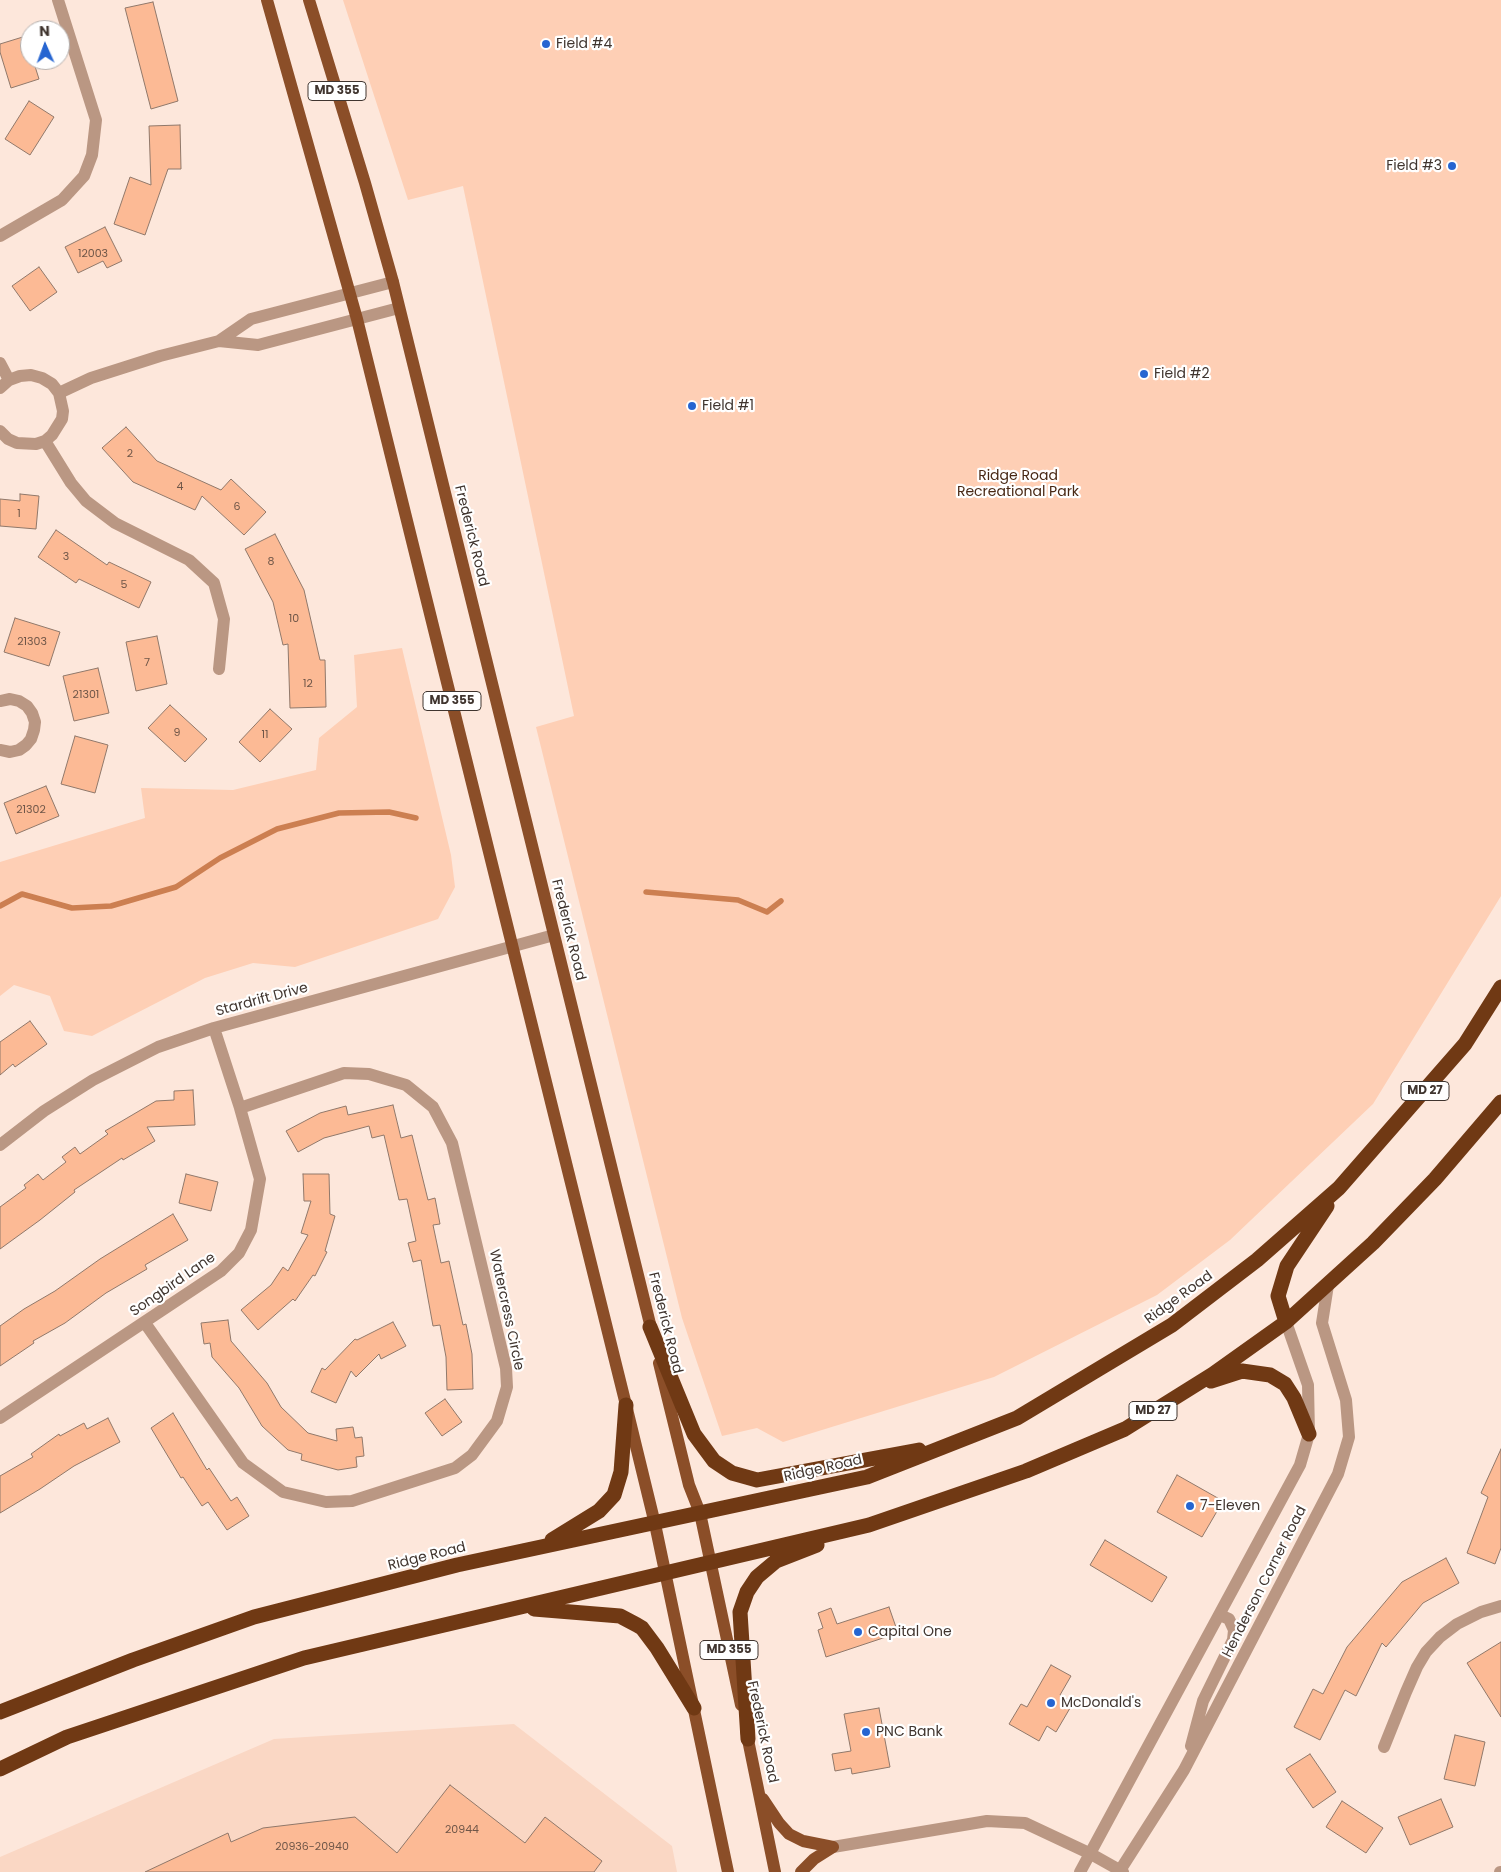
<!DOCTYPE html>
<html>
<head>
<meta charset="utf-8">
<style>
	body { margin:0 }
	#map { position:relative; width:1501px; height:1872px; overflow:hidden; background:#fde7db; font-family:Poppins,sans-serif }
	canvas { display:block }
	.north { position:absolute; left:20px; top:20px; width:50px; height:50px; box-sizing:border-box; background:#fff; border:1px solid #b3aeac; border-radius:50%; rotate:358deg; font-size:14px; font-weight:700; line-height:20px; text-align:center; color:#40352f }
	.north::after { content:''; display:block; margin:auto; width:18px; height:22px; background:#2665d1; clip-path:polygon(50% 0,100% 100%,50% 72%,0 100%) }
</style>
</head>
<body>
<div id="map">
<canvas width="1501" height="1872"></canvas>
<div class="north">N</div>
</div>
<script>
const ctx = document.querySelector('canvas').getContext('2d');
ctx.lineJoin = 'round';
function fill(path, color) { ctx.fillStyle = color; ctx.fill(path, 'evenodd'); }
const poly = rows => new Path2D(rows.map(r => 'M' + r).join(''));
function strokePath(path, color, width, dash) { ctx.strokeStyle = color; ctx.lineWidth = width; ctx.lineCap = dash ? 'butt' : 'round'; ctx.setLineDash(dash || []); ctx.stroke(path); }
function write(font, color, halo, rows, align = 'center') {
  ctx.font = font + ' Poppins,sans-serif'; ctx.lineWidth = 4.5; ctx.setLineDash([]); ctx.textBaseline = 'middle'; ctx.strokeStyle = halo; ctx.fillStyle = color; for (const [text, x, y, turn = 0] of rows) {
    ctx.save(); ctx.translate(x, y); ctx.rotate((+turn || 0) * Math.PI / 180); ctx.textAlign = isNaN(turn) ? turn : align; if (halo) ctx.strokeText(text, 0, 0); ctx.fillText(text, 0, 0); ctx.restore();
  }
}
const built = poly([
	[514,1724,672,1846,677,1872,0,1872,0,1857,274,1739]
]);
const green = poly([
	[343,0,1501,0,1501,896,1373,1104,1230,1240,1157,1295,994,1377,783,1442,757,1428,722,1436,682,1318,536,727,574,716,463,186,408,200],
	[402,648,451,855,455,887,438,919,295,967,253,963,205,978,92,1036,64,1031,50,996,14,985,0,996,0,862,145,818,141,788,233,790,316,770,319,738,357,707,354,655]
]);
const stream = poly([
	[646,892,738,900,767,912,781,901],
	[0,906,22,894,72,908,111,906,176,887,220,858,277,829,339,813,389,812,416,818]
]);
const building = poly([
	[153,2,178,101,151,109,125,8,153,2],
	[26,36,30,50,30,60,33,60,39,79,11,88,0,52,0,44,26,36],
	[29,101,54,117,30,155,5,139,29,101],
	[180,125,181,169,168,169,145,235,114,224,130,177,151,185,149,126,180,125],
	[105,227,122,261,107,268,103,261,78,273,65,247,105,227],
	[39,267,57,292,30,311,12,286,39,267],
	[126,427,157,461,221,490,231,479,266,512,244,535,202,496,195,510,133,482,102,448,126,427],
	[20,494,39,496,36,529,0,526,0,499,20,501,20,494],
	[56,530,107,565,109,562,151,582,139,608,79,579,76,583,38,557,56,530],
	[275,534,304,590,320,660,325,660,326,707,290,708,288,644,283,645,273,602,245,549,275,534],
	[15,618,60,632,49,666,4,652,15,618],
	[157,636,167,684,136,691,126,642,157,636],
	[98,668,109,713,74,721,63,676,98,668],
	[170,705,207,739,185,762,148,728,170,705],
	[270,709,292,729,260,762,239,742,270,709],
	[75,736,108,745,95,793,61,784,75,736],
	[46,786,59,816,16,834,4,803,46,786],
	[30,1021,47,1044,15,1067,13,1064,0,1075,0,1042,30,1021],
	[193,1090,195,1125,147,1127,155,1141,123,1160,122,1158,74,1190,75,1192,40,1220,0,1249,0,1207,26,1188,24,1185,38,1174,43,1180,66,1162,62,1157,75,1147,80,1154,108,1134,105,1131,156,1101,174,1100,174,1091,193,1090],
	[393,1105,401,1138,412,1135,428,1200,435,1198,440,1224,433,1225,441,1263,449,1261,463,1325,466,1324,472,1354,473,1389,447,1390,446,1357,440,1325,433,1326,421,1260,413,1262,408,1243,416,1241,407,1199,399,1200,384,1135,372,1138,369,1126,324,1138,298,1152,286,1131,320,1113,346,1106,348,1115,393,1105],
	[186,1174,218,1182,211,1211,179,1203,186,1174],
	[303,1174,329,1174,330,1214,335,1216,325,1251,327,1252,315,1276,313,1275,295,1301,293,1299,258,1330,241,1310,271,1285,283,1267,288,1271,308,1235,301,1233,311,1201,304,1201,303,1174],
	[173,1214,188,1240,145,1265,147,1269,106,1293,65,1323,33,1341,34,1343,0,1366,0,1326,24,1309,55,1291,100,1259,173,1214],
	[228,1320,231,1341,267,1383,281,1407,308,1433,337,1441,336,1429,353,1427,355,1438,362,1437,364,1456,356,1457,357,1467,338,1470,301,1460,302,1454,288,1450,262,1426,239,1388,212,1357,210,1343,204,1344,201,1323,228,1320],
	[393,1322,406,1346,381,1359,379,1354,356,1377,351,1371,336,1403,311,1392,322,1368,325,1370,355,1339,357,1340,393,1322],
	[445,1399,462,1422,442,1436,425,1413,445,1399],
	[173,1413,207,1470,209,1468,231,1501,237,1497,249,1516,227,1530,208,1502,202,1506,183,1477,181,1478,151,1428,173,1413],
	[108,1418,120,1442,74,1466,40,1489,0,1513,0,1476,33,1457,31,1454,59,1434,60,1436,84,1423,87,1429,108,1418],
	[1501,1449,1501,1548,1495,1564,1467,1553,1488,1497,1481,1493,1501,1449],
	[1177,1475,1223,1501,1202,1537,1157,1512,1177,1475],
	[1105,1540,1167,1577,1152,1602,1090,1565,1105,1540],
	[1446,1558,1459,1583,1423,1603,1386,1647,1382,1643,1356,1696,1345,1690,1320,1740,1294,1727,1313,1689,1323,1694,1347,1647,1402,1582,1446,1558],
	[889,1607,898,1633,826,1657,818,1630,823,1628,818,1613,831,1608,837,1624,889,1607],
	[1501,1642,1501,1717,1467,1663,1501,1642],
	[1051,1665,1071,1676,1060,1695,1073,1703,1056,1732,1047,1726,1039,1741,1009,1724,1021,1704,1027,1707,1051,1665],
	[879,1708,890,1767,852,1774,851,1768,835,1771,832,1754,851,1751,844,1714,879,1708],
	[1455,1735,1485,1742,1475,1786,1444,1779,1455,1735],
	[1310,1754,1336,1792,1313,1808,1286,1769,1310,1754],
	[450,1785,525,1843,545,1817,602,1861,594,1872,145,1872,228,1833,231,1842,263,1828,355,1817,397,1853,450,1785],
	[1441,1799,1453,1827,1410,1845,1398,1817,1441,1799],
	[1342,1801,1383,1828,1366,1853,1326,1827,1342,1801]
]);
const minor = poly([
	[0,236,62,200,84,176,92,155,96,120,58,0],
	[219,341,258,345,399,308],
	[0,363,9,380],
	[0,388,9,380,20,376,31,375,42,378,52,384,59,393,63,411,62,419,52,435,45,441,36,444,17,443,8,439,0,431],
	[59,393,91,378,160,356,219,341,251,319,393,282],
	[45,441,71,483,86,501,115,523,189,560,214,583,224,619,219,669],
	[0,701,10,699,19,701,27,706,32,713,35,722,34,730,31,739,26,745,19,750,10,752,0,750],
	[0,1145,44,1111,93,1080,158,1047,214,1028,554,935],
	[145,1323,243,1463,283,1492,326,1502,352,1501,455,1468,472,1455,497,1421,507,1387,506,1368,452,1143,433,1107,406,1085,369,1074,344,1073,240,1108],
	[0,1418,221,1271,239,1253,251,1230,260,1179,240,1108,214,1028],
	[1191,1746,1203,1701,1233,1640,1234,1630,1229,1619,1220,1615],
	[1384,1747,1406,1692,1417,1667,1426,1652,1440,1637,1457,1624,1481,1612,1501,1606],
	[833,1847,987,1821,1025,1823,1091,1854,1123,1872],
	[1080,1872,1300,1465,1309,1434,1308,1385,1286,1322],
	[1119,1872,1184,1770,1338,1474,1349,1437,1346,1400,1322,1323,1328,1285],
	[1500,1872,1501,1872]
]);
const major = poly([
	[267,0,357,319,626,1405,655,1524,728,1872],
	[309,0,365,183,393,282,653,1336],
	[659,1363,689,1485,700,1513,741,1705],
	[746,1730,775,1872],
	[763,1799,779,1823,789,1834,803,1841,833,1847],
	[801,1872,814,1859,833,1847]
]);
const highway = poly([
	[1286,1322,1278,1296,1287,1266,1327,1206],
	[650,1327,694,1434,714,1461,732,1473,757,1480,919,1450],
	[1211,1381,1242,1371,1270,1375,1285,1384,1294,1398,1309,1434],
	[552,1540,599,1511,614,1495,621,1472,626,1405],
	[534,1609,620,1616,637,1625,642,1628,657,1648,694,1708],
	[0,1712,133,1660,254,1617,457,1565,867,1477,1017,1418,1172,1325,1257,1260,1339,1188,1465,1044,1501,987],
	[748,1739,740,1612,747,1592,757,1577,776,1561,817,1545],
	[0,1769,67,1737,304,1658,869,1525,1026,1471,1125,1429,1213,1374,1286,1322,1373,1243,1435,1179,1501,1102]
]);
const markers = [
	[546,44,5,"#2665d1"],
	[1452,166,5,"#2665d1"],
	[1144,374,5,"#2665d1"],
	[692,406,5,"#2665d1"],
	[1190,1506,5,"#2665d1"],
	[858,1632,5,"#2665d1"],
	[1051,1703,5,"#2665d1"],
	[866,1732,5,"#2665d1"]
];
const numberNames = [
	["12003",93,254],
	["2",130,454],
	["4",180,487],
	["6",237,507],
	["1",19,514],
	["3",66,557],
	["8",271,562],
	["5",124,585],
	["10",294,619],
	["21303",32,642],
	["7",147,663],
	["12",308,684],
	["21301",86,695],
	["9",177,733],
	["11",265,735],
	["21302",31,810],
	["20944",462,1830],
	["20936-20940",312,1847]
];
const shields = [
	[337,91,58],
	[452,701,58],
	[1425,1091,48],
	[1153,1411,48],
	[729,1650,58]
];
const shieldNames = [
	["MD 355",337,91],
	["MD 355",452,701],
	["MD 27",1425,1091],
	["MD 27",1153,1411],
	["MD 355",729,1650]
];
const poiNames = [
	["Field #4",556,44],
	["Field #3",1442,166,"right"],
	["Field #2",1154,374],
	["Field #1",702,406],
	["7-Eleven",1200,1506],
	["Capital One",868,1632],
	["McDonald's",1061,1703],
	["PNC Bank",876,1732]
];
const parkNames = [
	["Ridge Road",1018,476],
	["Recreational Park",1018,492]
];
const streetNames = [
	["Frederick Road",471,536,76],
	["Frederick Road",568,930,76],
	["Stardrift Drive",262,1000,-15],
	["Songbird Lane",173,1285,-35],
	["Ridge Road",1179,1298,-36],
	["Watercress Circle",506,1310,78],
	["Frederick Road",665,1323,76],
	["Ridge Road",823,1469,-13],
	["Ridge Road",427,1557,-14],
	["Henderson Corner Road",1265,1582,-63],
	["Frederick Road",762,1732,78]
];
fill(built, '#fad7c4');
fill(green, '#fecfb5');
strokePath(stream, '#cc7f51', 5.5);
fill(building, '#fcba95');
strokePath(building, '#90786a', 1);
strokePath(minor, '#ba9783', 12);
strokePath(major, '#8b4e28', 12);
strokePath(highway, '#703914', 15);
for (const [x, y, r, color] of markers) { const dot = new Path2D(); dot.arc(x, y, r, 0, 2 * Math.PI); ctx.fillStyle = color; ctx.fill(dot); strokePath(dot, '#fff', 2); }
write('11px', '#6f5648', null, numberNames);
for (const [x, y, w] of shields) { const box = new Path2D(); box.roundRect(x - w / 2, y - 9.5, w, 19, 4); ctx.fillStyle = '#fff'; ctx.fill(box); strokePath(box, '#40352f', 1); }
write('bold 12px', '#40352f', null, shieldNames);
write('14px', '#40352f', '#fff', poiNames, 'left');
write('14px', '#482814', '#fff', parkNames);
write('14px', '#40352f', '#fff', streetNames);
</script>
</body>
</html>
